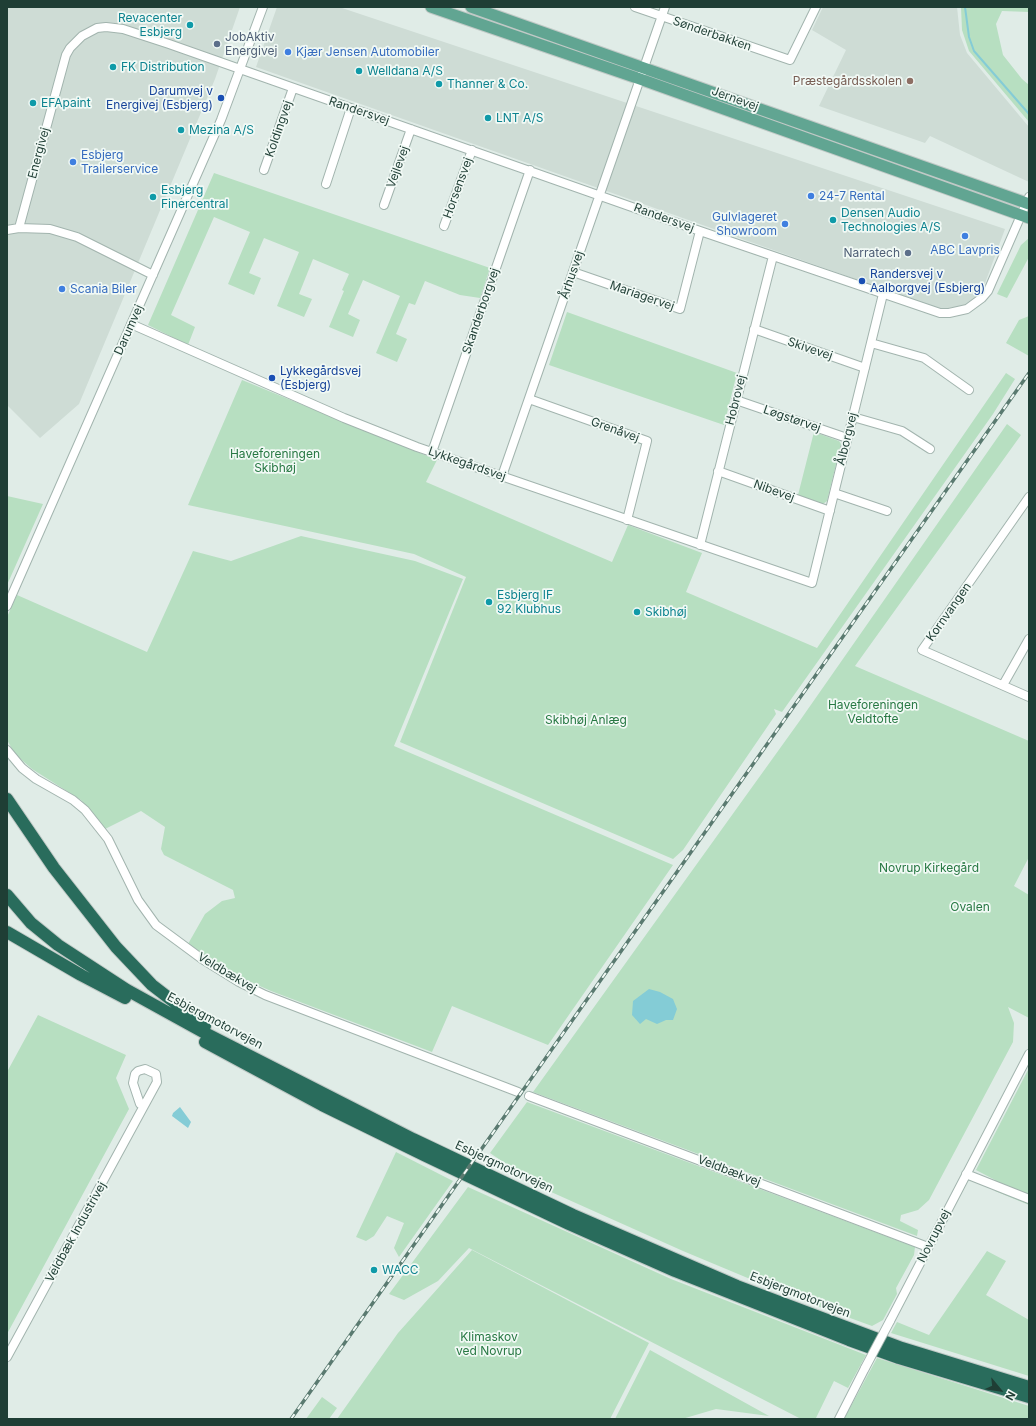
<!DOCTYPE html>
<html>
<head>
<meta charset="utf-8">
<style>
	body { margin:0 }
	#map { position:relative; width:1036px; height:1426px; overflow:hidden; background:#e0ece7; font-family:Inter,sans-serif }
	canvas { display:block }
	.frame { position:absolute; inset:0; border:8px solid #1f3e35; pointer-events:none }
	.north { position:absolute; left:980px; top:1370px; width:40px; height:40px; -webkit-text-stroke:3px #f1f9f5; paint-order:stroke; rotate:119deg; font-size:11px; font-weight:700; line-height:16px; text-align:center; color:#1f3e35 }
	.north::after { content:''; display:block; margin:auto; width:14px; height:18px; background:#1f3e35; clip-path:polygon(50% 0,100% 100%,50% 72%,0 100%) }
</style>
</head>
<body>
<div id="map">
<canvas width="1036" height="1426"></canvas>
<div class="frame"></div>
<div class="north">N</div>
</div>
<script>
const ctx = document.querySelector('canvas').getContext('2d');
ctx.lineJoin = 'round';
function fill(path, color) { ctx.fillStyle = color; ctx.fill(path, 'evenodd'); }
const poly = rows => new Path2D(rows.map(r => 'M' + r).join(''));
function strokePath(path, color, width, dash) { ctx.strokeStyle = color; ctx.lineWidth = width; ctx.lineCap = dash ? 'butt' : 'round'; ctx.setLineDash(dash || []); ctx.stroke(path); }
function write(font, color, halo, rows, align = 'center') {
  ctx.font = font + ' Inter,sans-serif'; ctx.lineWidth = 3.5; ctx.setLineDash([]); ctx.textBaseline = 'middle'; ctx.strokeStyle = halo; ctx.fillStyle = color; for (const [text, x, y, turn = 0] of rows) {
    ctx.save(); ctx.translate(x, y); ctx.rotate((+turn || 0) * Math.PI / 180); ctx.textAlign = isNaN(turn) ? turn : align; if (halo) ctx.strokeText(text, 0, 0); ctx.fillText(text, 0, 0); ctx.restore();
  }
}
const built = poly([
	[7,7,240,7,215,79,79,404,40,438,7,405],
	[277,7,339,7,1005,229,984,286,974,300,964,306,940,309,256,67],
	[823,7,957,7,960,35,967,53,1029,127,1029,182,930,136,925,143,819,106,846,50,812,30]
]);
const green = poly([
	[961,7,1029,7,1029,12,1002,11,996,24,1003,55,1022,79,1029,85,1029,122,969,51,962,30],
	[214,173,490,268,480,298,460,295,425,281,415,305,409,303,396,334,407,339,397,362,376,353,400,296,363,280,348,314,360,320,353,337,329,327,344,291,342,290,349,274,313,259,299,294,312,299,304,317,277,306,299,252,264,238,249,273,261,278,254,295,228,284,250,232,214,217,171,315,195,327,188,345,148,325],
	[1029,238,1029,257,1007,298,997,294,1021,245],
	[567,312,737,373,724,425,549,365],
	[1029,316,1029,356,1006,343,1019,320],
	[1006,373,1015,379,993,414,782,712,774,709,776,714,683,850,673,859,400,742,466,577,414,554,188,505,242,380,437,460,426,482,612,562,628,525,702,553,686,592,817,648],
	[1007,424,1021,435,855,666,1029,741,1029,857,1014,886,1029,895,1029,1018,1008,1007,1014,1023,1013,1042,929,1200,918,1210,901,1215,900,1221,918,1230,917,1236,533,1092,801,719],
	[814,432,839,441,841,444,827,501,823,504,798,495],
	[7,496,43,504,7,585],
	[301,536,415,561,463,579,394,746,673,865,548,1045,452,1006,432,1052,271,991,244,979,188,944,205,914,222,901,235,898,233,890,164,855,161,849,165,827,141,811,105,829,81,800,32,769,15,754,7,740,7,617,17,595,147,652,193,551,231,561],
	[38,1015,126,1055,116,1078,129,1109,7,1334,7,1072],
	[1029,1068,1029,1205,995,1191,995,1180,976,1170],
	[527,1102,915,1247,914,1255,896,1288,897,1294,883,1320,872,1326,798,1299,683,1251,540,1187,490,1153],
	[396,1152,453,1181,399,1257,394,1248,404,1223,387,1216,374,1236,366,1241,356,1237],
	[468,1187,671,1279,866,1355,848,1388,834,1381,816,1418,801,1419,469,1248,438,1281,404,1300,389,1294],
	[472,1250,649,1343,610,1419,337,1419,398,1333],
	[987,1251,1006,1261,986,1295,1029,1320,1029,1376,891,1333,897,1322,929,1335],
	[650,1350,751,1406,769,1416,716,1409,682,1419,615,1419],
	[877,1358,1029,1406,1029,1419,844,1419],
	[322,1397,337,1408,329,1419,306,1419]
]);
const water = poly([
	[649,989,660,992,673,999,677,1009,673,1020,666,1020,657,1024,646,1019,640,1024,632,1015,633,1001],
	[180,1107,191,1122,188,1128,172,1116,173,1113]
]);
const stream = poly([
	[965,7,969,37,974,51,1029,114]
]);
const minor = poly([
	[635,7,790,60,816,7],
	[264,170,293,88],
	[326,184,351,108],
	[384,205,411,129],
	[444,226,472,150],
	[19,228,66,55,70,48,82,36,97,28,106,27,123,29,169,44,700,231,940,313,949,313,967,309,982,298,988,291,1029,197],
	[7,230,19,228,50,229,77,237,153,275],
	[573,272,680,309,700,231],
	[131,324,344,418,417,447,812,583,883,294],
	[754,329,865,368],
	[871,343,924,358,969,390],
	[529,399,647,441,627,520],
	[736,400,847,438],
	[853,417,902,431,930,449],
	[432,452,530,170],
	[718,471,830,511],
	[502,476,665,7],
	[834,493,887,511],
	[1029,497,922,650,1029,697],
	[700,545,773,256],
	[7,606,221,120,263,7],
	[1003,685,1029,639],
	[7,750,22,768,36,779,73,800,85,810,108,839,138,900,156,925,202,959,239,982,265,995,518,1092],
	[529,1096,928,1247],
	[966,1174,1029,1199],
	[890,1321,1029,1054],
	[7,1357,157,1082,156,1074,145,1069,138,1071,135,1074,133,1083,140,1104,144,1106],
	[839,1419,865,1368]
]);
const major = poly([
	[431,7,640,79,1029,218],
	[471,7,1029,204]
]);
const highway = poly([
	[7,799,54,868,116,947,152,985,205,1026],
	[7,895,31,923,58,945,127,990,205,1033,413,1139,573,1215,737,1286,902,1348,1029,1387],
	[7,932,81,975,125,998],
	[205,1042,322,1105,424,1155,569,1224,675,1271,849,1340,899,1358,1029,1397]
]);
const rail = poly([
	[291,1419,1029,373]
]);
const minorBridge = poly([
	[865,1368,890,1321]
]);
const markers = [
	[190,25,4,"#0f9aa8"],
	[217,44,4,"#5c6f8a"],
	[288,52,4,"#3f7fe0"],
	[113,67,4,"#0f9aa8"],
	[359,71,4,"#0f9aa8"],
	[910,81,4,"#8d6e63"],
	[439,84,4,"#0f9aa8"],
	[221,98,4,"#1a4fb4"],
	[33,103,4,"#0f9aa8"],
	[488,118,4,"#0f9aa8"],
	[181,130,4,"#0f9aa8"],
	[73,162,4,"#3f7fe0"],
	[811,196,4,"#3f7fe0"],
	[153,197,4,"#0f9aa8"],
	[833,220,4,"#0f9aa8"],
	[785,224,4,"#3f7fe0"],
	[965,236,4,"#3f7fe0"],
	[908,253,4,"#5c6f8a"],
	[862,281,4,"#1a4fb4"],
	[62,289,4,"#3f7fe0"],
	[272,378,4,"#1a4fb4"],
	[489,602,4,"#0f9aa8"],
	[637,612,4,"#0f9aa8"],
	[374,1270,4,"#0f9aa8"]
];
const cultureNames = [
	["Revacenter",182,18,"right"],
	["Esbjerg",182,32,"right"],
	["FK Distribution",121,67],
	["Welldana A/S",367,71],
	["Thanner & Co.",447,84],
	["EFApaint",41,103],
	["LNT A/S",496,118],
	["Mezina A/S",189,130],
	["Esbjerg",161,190],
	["Finercentral",161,204],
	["Densen Audio",841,213],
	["Technologies A/S",841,227],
	["Esbjerg IF",497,595],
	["92 Klubhus",497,609],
	["Skibhøj",645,612],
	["WACC",382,1270]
];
const streetNames = [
	["Sønderbakken",712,34,19],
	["Jernevej",735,99,20],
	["Randersvej",359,111,19],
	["Koldingvej",279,129,-71],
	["Energivej",39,153,-75],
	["Vejlevej",398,167,-70],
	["Horsensvej",458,188,-70],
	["Randersvej",664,218,20],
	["Århusvej",572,275,-71],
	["Mariagervej",642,296,19],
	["Skanderborgvej",481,311,-71],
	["Darumvej",129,330,-66],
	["Skivevej",810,349,19],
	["Hobrovej",736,400,-76],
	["Løgstørvej",792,419,19],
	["Grenåvej",615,430,20],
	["Ålborgvej",847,439,-76],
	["Lykkegårdsvej",467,464,19],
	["Nibevej",774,491,20],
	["Kornvangen",949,612,-55],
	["Veldbækvej",227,973,31],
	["Esbjergmotorvejen",215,1021,28],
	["Esbjergmotorvejen",504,1167,25],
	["Veldbækvej",729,1171,21],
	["Veldbæk Industrivej",76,1232,-61],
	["Novrupvej",934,1236,-63],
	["Esbjergmotorvejen",800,1295,21]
];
const serviceNames = [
	["JobAktiv",225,37],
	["Energivej",225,51],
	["Narratech",900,253,"right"]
];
const shopNames = [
	["Kjær Jensen Automobiler",296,52],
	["Esbjerg",81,155],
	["Trailerservice",81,169],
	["24-7 Rental",819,196],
	["Gulvlageret",777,217,"right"],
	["Showroom",777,231,"right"],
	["ABC Lavpris",965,250,"center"],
	["Scania Biler",70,289]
];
const educationNames = [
	["Præstegårdsskolen",902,81]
];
const transitNames = [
	["Darumvej v",213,91,"right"],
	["Energivej (Esbjerg)",213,105,"right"],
	["Randersvej v",870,274],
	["Aalborgvej (Esbjerg)",870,288],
	["Lykkegårdsvej",280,371],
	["(Esbjerg)",280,385]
];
const parkNames = [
	["Haveforeningen",275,454],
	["Skibhøj",275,468],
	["Haveforeningen",873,705],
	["Veldtofte",873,719],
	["Skibhøj Anlæg",586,720],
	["Novrup Kirkegård",929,868],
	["Ovalen",970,907],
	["Klimaskov",489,1337],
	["ved Novrup",489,1351]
];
fill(built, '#cedcd5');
fill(green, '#b7dfc1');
fill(water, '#84ccd6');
strokePath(stream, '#84ccd6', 2);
strokePath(minor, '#a2b4ae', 10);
strokePath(major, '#c0c9c6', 13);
strokePath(highway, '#c0c9c6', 14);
strokePath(minor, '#fff', 8);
strokePath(major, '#61a592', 11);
strokePath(highway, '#296c5c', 12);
strokePath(rail, '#5a7a70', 3.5);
strokePath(rail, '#f1f9f5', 2, [6]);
strokePath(minorBridge, '#a2b4ae', 10, []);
strokePath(minorBridge, '#fff', 8);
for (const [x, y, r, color] of markers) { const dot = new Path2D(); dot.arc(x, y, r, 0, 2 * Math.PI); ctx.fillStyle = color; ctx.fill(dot); strokePath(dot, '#f1f9f5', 1.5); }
write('12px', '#0d838f', '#f1f9f5', cultureNames, 'left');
write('12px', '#1f3e35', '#f1f9f5', streetNames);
write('12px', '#4e5e75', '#f1f9f5', serviceNames, 'left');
write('12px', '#366cbe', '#f1f9f5', shopNames, 'left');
write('12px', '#785e54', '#f1f9f5', educationNames, 'right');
write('12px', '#164399', '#f1f9f5', transitNames, 'left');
write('12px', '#277843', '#f1f9f5', parkNames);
</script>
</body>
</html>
